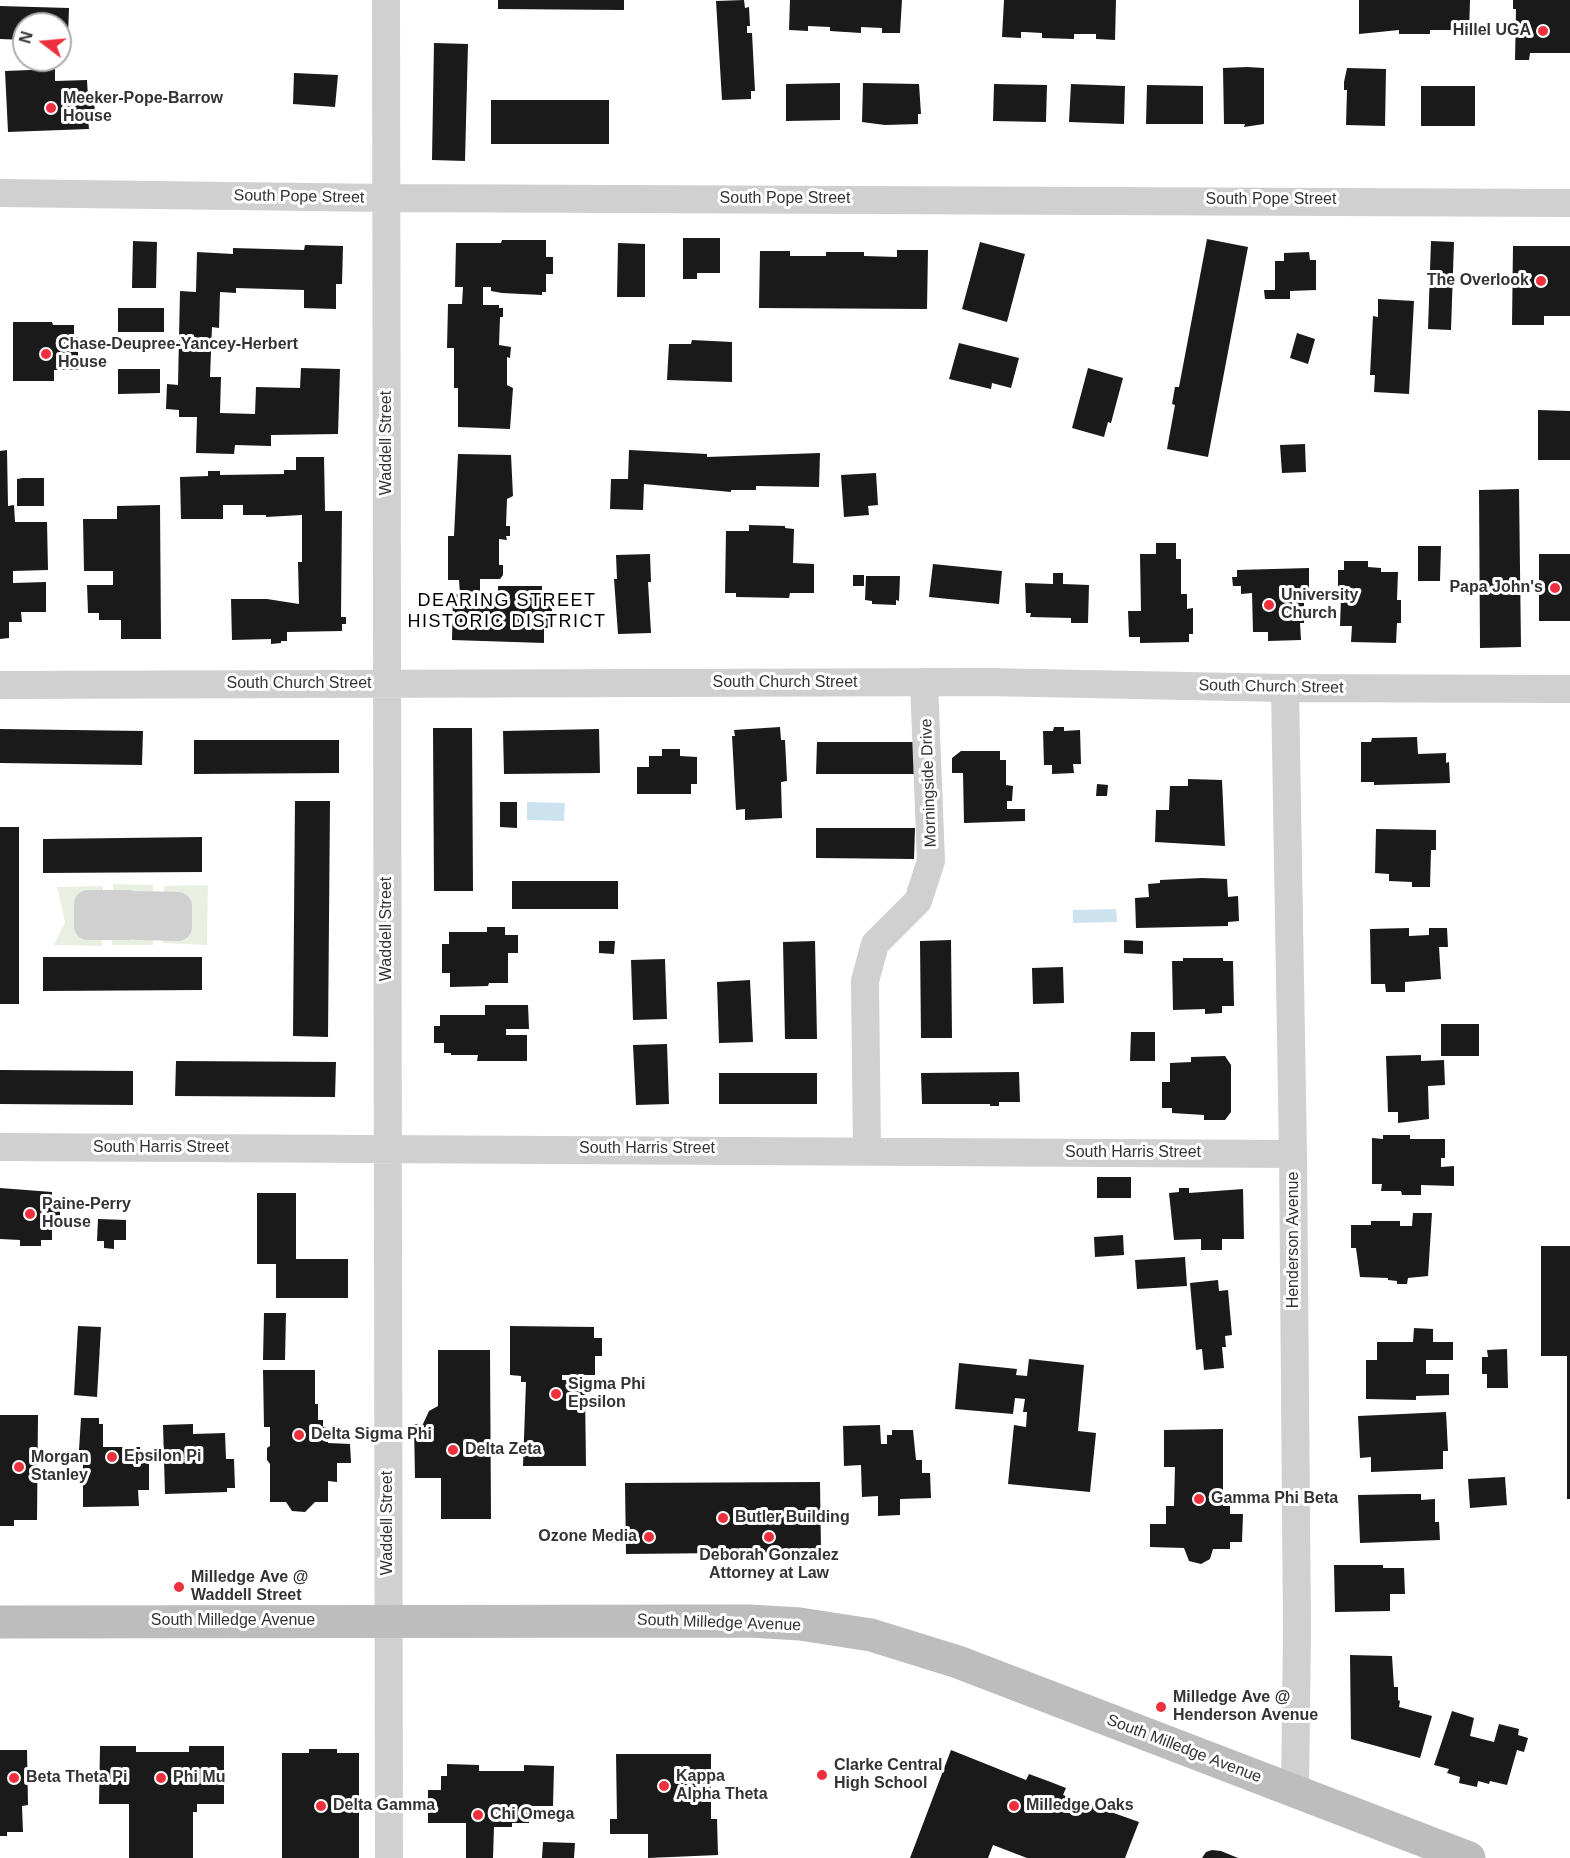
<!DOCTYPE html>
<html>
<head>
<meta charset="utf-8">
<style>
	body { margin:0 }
	#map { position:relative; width:1570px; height:1858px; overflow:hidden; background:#fff; font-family:Arial,sans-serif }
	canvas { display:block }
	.north { position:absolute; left:12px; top:12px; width:60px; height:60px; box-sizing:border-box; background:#fff; border:2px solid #adadad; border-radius:50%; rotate:286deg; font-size:16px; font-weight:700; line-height:24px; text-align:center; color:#333 }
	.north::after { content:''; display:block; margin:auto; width:21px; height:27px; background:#ee303e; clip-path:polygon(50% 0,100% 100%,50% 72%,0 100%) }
</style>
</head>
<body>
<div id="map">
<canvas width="1570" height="1858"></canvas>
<div class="north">N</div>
</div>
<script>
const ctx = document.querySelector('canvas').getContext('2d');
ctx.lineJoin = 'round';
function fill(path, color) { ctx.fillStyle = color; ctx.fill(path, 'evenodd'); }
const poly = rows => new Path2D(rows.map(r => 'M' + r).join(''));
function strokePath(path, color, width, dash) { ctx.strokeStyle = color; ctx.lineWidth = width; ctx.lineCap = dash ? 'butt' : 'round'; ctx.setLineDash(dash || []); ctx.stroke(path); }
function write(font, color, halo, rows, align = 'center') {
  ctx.font = font + ' Arial,sans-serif'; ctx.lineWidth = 6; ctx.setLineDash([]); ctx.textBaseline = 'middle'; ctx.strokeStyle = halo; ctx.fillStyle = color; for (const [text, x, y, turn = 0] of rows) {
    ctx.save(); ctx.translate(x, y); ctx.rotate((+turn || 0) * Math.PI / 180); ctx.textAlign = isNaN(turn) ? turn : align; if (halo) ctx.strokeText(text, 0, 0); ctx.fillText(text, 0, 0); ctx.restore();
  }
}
const green = poly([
	[113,884,153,885,153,945,112,945],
	[208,885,207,945,163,943,164,886],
	[103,886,102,946,54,945,65,922,57,887]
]);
const water = poly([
	[527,802,565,803,564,821,527,820],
	[1116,909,1117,922,1073,923,1073,910]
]);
const building = poly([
	[498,0,624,0,624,10,498,9],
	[744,0,745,8,749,7,750,26,747,26,747,33,752,33,755,91,751,91,751,99,722,100,716,1],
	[790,0,902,0,900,33,882,33,882,28,861,27,861,33,830,31,830,27,808,26,808,31,789,30],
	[1004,0,1116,0,1115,40,1096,39,1096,34,1074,34,1074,39,1042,38,1042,33,1024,32,1021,32,1021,38,1002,37],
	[1359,0,1470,0,1469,34,1451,34,1452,30,1430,30,1430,34,1399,34,1399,30,1359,34],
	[1513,0,1570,0,1570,53,1530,53,1529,60,1515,60,1516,9,1513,9],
	[0,6,69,8,68,37,60,37,60,24,24,24,24,40,0,39],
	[434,43,468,44,465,161,432,160],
	[1247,67,1264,68,1264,124,1244,127,1245,124,1224,124,1223,68],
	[1347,68,1386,69,1385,126,1346,125,1347,90,1344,90,1344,82],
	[55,69,55,81,87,80,88,97,94,97,95,118,88,118,89,129,8,132,5,71],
	[294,73,338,75,335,107,293,104],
	[840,83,840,120,786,121,786,84],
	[863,83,919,84,921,114,918,114,918,124,885,125,862,122],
	[994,84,1047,85,1046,122,993,121],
	[1071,84,1125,86,1124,124,1069,122],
	[1147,85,1203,86,1203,124,1146,124],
	[1421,86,1475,86,1475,126,1421,126],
	[491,100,609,100,609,144,491,144],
	[683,238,720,238,720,273,697,273,697,279,683,279],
	[1207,239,1248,247,1208,457,1167,449,1175,405,1172,404,1175,387,1179,387],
	[502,240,546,240,546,257,553,257,553,274,546,274,546,292,542,292,542,295,502,293,491,291,491,287,483,287,483,305,499,305,499,308,503,308,503,317,500,317,499,345,511,347,510,358,507,357,507,385,513,388,510,429,458,427,458,388,454,388,454,348,447,348,448,304,462,304,463,287,455,287,456,243,501,243],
	[133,241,157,242,156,288,132,288],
	[1431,241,1454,242,1451,330,1428,329],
	[980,242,1025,254,1007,322,962,309],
	[618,243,645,244,645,297,617,297],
	[305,245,343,246,342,284,336,284,336,309,304,308,304,290,236,288,236,293,220,292,219,328,212,327,210,377,221,377,220,413,255,414,256,387,300,388,301,368,340,369,338,434,271,435,271,446,235,445,234,454,196,453,197,417,179,417,179,410,166,409,167,384,178,385,180,291,196,292,197,252,233,254,233,248,304,250],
	[1513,246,1570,246,1570,316,1544,316,1544,325,1512,325],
	[897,250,928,250,927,309,759,308,760,251,790,251,790,256,826,256,826,252,864,252,864,256,897,257],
	[1309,252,1310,260,1316,260,1316,290,1290,291,1290,299,1265,299,1264,290,1275,290,1275,261,1284,261,1284,253],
	[1378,299,1414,301,1409,394,1374,392,1375,375,1370,375,1373,316,1378,317],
	[118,308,164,308,164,332,118,332],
	[13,322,52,322,53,325,74,325,74,337,78,337,78,370,54,370,54,381,13,381],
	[1297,333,1315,339,1308,364,1290,358],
	[692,340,732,342,732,382,667,380,669,344,691,344],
	[959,343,1019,358,1011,388,992,383,991,389,949,379],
	[1088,368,1123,378,1111,423,1108,422,1104,437,1072,428],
	[118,369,160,369,160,393,118,394],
	[1538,410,1570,411,1570,460,1538,460],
	[1305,444,1306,472,1282,473,1280,445],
	[7,450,8,506,14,505,15,522,47,522,48,570,13,571,13,583,46,582,46,612,21,612,22,622,9,622,9,638,0,639,0,451],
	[629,450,707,454,707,457,820,453,819,487,756,486,756,490,731,490,731,492,644,484,643,510,610,509,611,479,628,479],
	[458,454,511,455,513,496,507,499,506,526,510,526,510,536,506,536,507,540,499,539,499,565,503,565,503,575,500,579,480,579,480,596,498,593,498,586,542,586,542,603,552,603,552,628,544,628,544,643,452,640,453,595,460,594,459,580,448,580,448,536,454,536],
	[296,457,324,457,325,511,342,511,341,617,346,617,346,624,342,624,342,631,287,632,287,641,281,641,281,643,271,644,271,639,232,640,231,599,267,599,299,604,298,562,302,562,302,515,266,517,266,515,243,515,243,505,223,505,223,519,181,519,180,477,208,476,208,471,220,471,220,475,284,474,284,470,296,470],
	[876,473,878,505,868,506,869,515,844,517,841,475],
	[23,478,44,478,44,506,17,506,17,479],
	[1519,489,1521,647,1480,648,1479,490],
	[160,505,161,639,121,639,121,620,99,620,99,613,88,613,87,585,113,585,113,571,84,571,83,519,117,519,117,506],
	[749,525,785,526,785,528,794,529,793,563,814,564,814,593,790,593,789,598,736,597,736,593,725,593,726,531,749,531],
	[1156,543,1176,543,1176,559,1181,559,1181,594,1187,594,1187,609,1193,608,1193,634,1189,634,1189,642,1140,643,1140,637,1129,637,1128,611,1141,611,1140,554,1156,554],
	[1418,546,1441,546,1440,581,1418,581],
	[650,554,651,582,648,582,651,633,618,634,614,579,617,579,616,555],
	[1539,554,1570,554,1570,621,1539,621],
	[1344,561,1368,561,1368,567,1381,568,1381,572,1398,572,1397,600,1401,600,1401,623,1397,623,1396,643,1351,642,1352,626,1340,626,1341,598,1346,599,1346,588,1338,587,1338,570,1344,570],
	[933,564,1002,571,999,604,929,597],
	[1309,568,1309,593,1304,593,1304,623,1300,623,1301,640,1268,641,1268,632,1253,632,1252,593,1241,594,1241,586,1233,586,1232,577,1237,577,1237,570],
	[1053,573,1063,573,1063,584,1089,585,1088,623,1071,623,1071,618,1030,617,1031,613,1026,613,1025,583,1053,584],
	[853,575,864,575,864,586,853,586],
	[866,576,900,576,899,601,896,600,896,605,872,604,872,601,865,600],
	[780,727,781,740,785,740,787,781,781,782,782,818,745,820,745,809,736,810,732,736,735,736,734,730],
	[1054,727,1064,727,1064,731,1080,730,1081,764,1073,764,1074,773,1052,774,1052,765,1044,765,1043,731,1053,731],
	[433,728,472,728,473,891,434,891],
	[0,729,143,731,142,765,0,763],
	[599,729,600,773,504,774,503,731],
	[1417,737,1418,754,1446,753,1446,763,1449,762,1450,783,1374,785,1374,782,1361,782,1361,742,1371,742,1372,738],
	[194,740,339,740,339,773,194,774],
	[817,742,914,742,914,774,816,774],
	[662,749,680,749,680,756,697,757,697,784,691,784,691,794,637,794,637,767,649,767,649,756,662,756],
	[961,751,1000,751,1000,760,1006,760,1006,785,1013,786,1012,801,1007,801,1007,809,1025,809,1025,821,964,823,963,773,952,773,952,758],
	[1188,779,1222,780,1225,846,1155,842,1156,810,1169,810,1170,786,1188,786],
	[1097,784,1108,785,1107,796,1096,796],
	[295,801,330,801,328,1037,293,1036],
	[500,802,517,802,517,828,500,827],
	[0,827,19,827,19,1004,0,1004],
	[816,828,915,828,914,859,816,858],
	[1376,829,1436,830,1436,850,1431,850,1430,887,1412,887,1412,882,1389,881,1389,874,1375,873],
	[202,837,202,872,43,873,43,839],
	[1202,878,1227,879,1228,897,1238,896,1239,921,1228,922,1228,926,1136,928,1135,898,1149,897,1148,884,1160,883,1160,880],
	[512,881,618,881,618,909,512,909],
	[487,927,505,927,505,935,518,935,518,953,508,953,508,983,489,983,488,986,450,987,450,973,442,973,442,944,449,944,449,932,487,932],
	[1409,928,1409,936,1429,935,1429,928,1447,928,1448,947,1439,947,1441,979,1405,982,1405,992,1386,992,1385,984,1371,984,1370,929],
	[951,940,952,1038,921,1038,920,941],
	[1124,940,1143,941,1143,954,1124,953],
	[599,941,615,941,614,954,599,953],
	[815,941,817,1039,785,1039,783,942],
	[43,957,202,957,202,990,43,991],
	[1183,958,1223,958,1223,961,1233,961,1234,1006,1222,1006,1222,1013,1205,1014,1205,1009,1173,1010,1172,961,1183,961],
	[665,959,667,1019,633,1020,631,960],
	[1063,967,1064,1003,1033,1004,1032,968],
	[750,980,753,1042,719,1043,717,982],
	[485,1005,528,1005,529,1029,506,1029,506,1035,527,1035,527,1061,477,1061,478,1055,451,1055,451,1053,444,1053,444,1043,434,1043,434,1026,440,1026,440,1015,485,1015],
	[1441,1024,1479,1024,1479,1056,1441,1056],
	[1131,1032,1155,1032,1155,1061,1130,1061],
	[667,1044,669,1104,636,1105,633,1045],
	[1421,1055,1421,1061,1444,1060,1445,1085,1428,1086,1429,1119,1398,1123,1398,1112,1388,1112,1386,1056],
	[1225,1056,1231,1065,1231,1112,1225,1120,1204,1120,1204,1115,1172,1113,1172,1108,1162,1108,1162,1082,1170,1082,1170,1063,1191,1062,1191,1057],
	[176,1061,336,1062,335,1097,175,1096],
	[0,1070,133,1071,133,1105,0,1104],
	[1019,1072,1020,1102,999,1102,999,1106,990,1106,990,1104,922,1104,921,1073],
	[719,1073,817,1073,817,1104,719,1104],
	[1383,1135,1410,1135,1410,1139,1445,1139,1445,1158,1441,1158,1441,1167,1454,1166,1454,1186,1421,1185,1421,1195,1402,1195,1401,1191,1381,1191,1382,1184,1372,1184,1372,1138,1383,1139],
	[1097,1177,1131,1177,1131,1198,1097,1198],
	[0,1188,52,1192,52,1207,60,1207,60,1222,52,1222,52,1240,41,1240,41,1246,20,1246,20,1240,0,1239],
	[1179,1188,1189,1188,1189,1193,1243,1189,1244,1239,1222,1239,1222,1250,1201,1250,1201,1239,1174,1240,1169,1193,1179,1192],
	[257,1193,296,1193,296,1259,348,1259,348,1298,276,1298,276,1264,257,1264],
	[1413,1213,1432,1213,1428,1276,1408,1278,1407,1284,1397,1284,1397,1281,1388,1280,1388,1278,1360,1277,1356,1248,1351,1248,1351,1225,1371,1225,1371,1221,1400,1221,1400,1226,1412,1226],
	[98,1219,126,1220,126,1240,114,1240,114,1249,104,1248,104,1241,97,1241],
	[1123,1235,1124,1255,1095,1257,1094,1237],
	[1541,1246,1570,1246,1570,1499,1567,1499,1567,1356,1541,1356],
	[1185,1257,1187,1286,1137,1289,1135,1260],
	[1218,1280,1219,1291,1228,1290,1232,1335,1225,1336,1226,1347,1222,1347,1224,1368,1204,1370,1202,1349,1196,1350,1190,1283],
	[264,1313,286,1313,285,1360,263,1360],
	[78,1326,101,1327,97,1397,74,1395],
	[510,1326,594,1327,594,1338,602,1338,602,1356,595,1356,595,1375,562,1375,562,1380,576,1380,576,1391,585,1391,586,1466,523,1466,526,1382,521,1382,521,1376,510,1375],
	[1414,1328,1433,1329,1433,1342,1453,1342,1453,1360,1426,1360,1426,1374,1449,1374,1449,1395,1416,1396,1416,1400,1366,1399,1366,1360,1377,1360,1377,1342,1413,1342],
	[1507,1349,1508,1388,1487,1388,1487,1374,1482,1374,1482,1357,1488,1357,1487,1350],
	[438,1350,490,1350,491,1519,441,1519,441,1478,415,1478,414,1424,423,1424,429,1411,438,1406],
	[1029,1359,1084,1365,1078,1431,1096,1433,1090,1492,1008,1484,1014,1425,1026,1427,1027,1412,1023,1412,1025,1399,1015,1398,1013,1414,955,1409,959,1363,1017,1369,1016,1375,1027,1376],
	[263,1370,315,1370,315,1404,318,1404,318,1420,323,1420,323,1427,328,1427,328,1443,350,1444,351,1463,337,1463,337,1482,328,1481,328,1502,315,1502,305,1512,292,1511,286,1502,270,1502,270,1464,267,1460,267,1448,270,1446,270,1427,264,1427],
	[1446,1412,1448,1451,1443,1451,1443,1469,1371,1472,1371,1457,1360,1458,1358,1416],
	[0,1415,38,1415,37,1520,14,1520,14,1526,0,1526],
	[81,1418,99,1418,99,1424,103,1424,103,1447,140,1447,140,1463,149,1463,149,1490,138,1490,139,1506,83,1507,83,1450,79,1450],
	[193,1424,193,1434,225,1433,226,1459,234,1459,235,1488,227,1488,227,1492,165,1494,163,1425],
	[880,1425,881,1444,887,1444,887,1435,892,1435,892,1430,913,1430,916,1460,922,1460,922,1473,930,1473,931,1498,900,1499,900,1515,878,1516,878,1496,862,1497,861,1465,844,1466,843,1426],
	[1223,1429,1223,1506,1230,1506,1230,1514,1243,1514,1242,1542,1230,1542,1230,1549,1213,1549,1210,1559,1201,1564,1189,1561,1184,1548,1150,1547,1150,1524,1166,1524,1166,1506,1174,1506,1175,1467,1164,1467,1164,1430],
	[1505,1477,1507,1505,1470,1508,1468,1479],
	[820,1482,821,1552,626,1554,625,1483],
	[1409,1494,1421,1494,1421,1500,1435,1499,1435,1522,1439,1522,1440,1540,1360,1543,1358,1495],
	[1334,1565,1383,1565,1383,1568,1404,1568,1405,1594,1390,1594,1390,1611,1335,1612],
	[1350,1655,1392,1656,1394,1687,1398,1687,1398,1700,1400,1701,1399,1707,1432,1716,1420,1758,1351,1739],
	[1452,1711,1474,1718,1470,1736,1494,1742,1499,1724,1519,1729,1518,1735,1528,1738,1524,1752,1517,1750,1507,1785,1490,1781,1489,1784,1478,1781,1477,1787,1459,1783,1460,1777,1447,1773,1449,1769,1434,1765],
	[100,1746,136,1746,136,1752,189,1752,189,1746,224,1746,224,1804,197,1804,197,1812,193,1812,193,1858,129,1858,129,1804,99,1804],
	[309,1749,337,1749,337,1753,359,1753,359,1858,282,1858,282,1753,309,1753],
	[0,1750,27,1750,28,1805,22,1806,23,1832,7,1832,7,1836,0,1836],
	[951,1750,1026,1780,1029,1774,1048,1781,1066,1788,1063,1795,1139,1822,1125,1858,1027,1858,993,1845,988,1858,910,1858],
	[616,1754,711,1754,711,1819,717,1819,718,1855,648,1858,648,1834,610,1834,610,1819,617,1819],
	[447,1764,479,1765,479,1771,524,1771,524,1765,554,1766,553,1806,529,1806,529,1823,512,1823,512,1827,494,1827,493,1858,466,1858,466,1823,428,1823,428,1790,441,1790,441,1776,447,1776],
	[543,1842,575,1843,574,1858,542,1858],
	[1212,1850,1221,1851,1238,1858,1202,1858,1206,1852]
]);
const street = poly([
	[386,0,389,1858],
	[0,193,386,198,1570,203],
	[0,685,987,682,1285,688,1570,689],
	[1285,688,1293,1154,1297,1630,1295,1791],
	[88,904,129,904,128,926,88,926,88,904],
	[139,905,178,906,178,927,138,926,139,905],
	[0,1147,1293,1154],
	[867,1151,865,981,875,944,918,901,931,861,924,682]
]);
const secondary = poly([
	[0,1622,750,1621,800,1624,871,1635,958,1662,1469,1858]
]);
const markers = [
	[1543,31,6,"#ee303e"],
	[51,108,6,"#ee303e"],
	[1541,281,6,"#ee303e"],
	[46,354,6,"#ee303e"],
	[1555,588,6,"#ee303e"],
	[1269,605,6,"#ee303e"],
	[30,1214,6,"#ee303e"],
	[556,1394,6,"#ee303e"],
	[299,1435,6,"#ee303e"],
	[453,1450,6,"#ee303e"],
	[112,1457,6,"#ee303e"],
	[19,1467,6,"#ee303e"],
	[1199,1499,6,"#ee303e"],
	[723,1518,6,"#ee303e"],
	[649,1537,6,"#ee303e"],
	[769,1537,6,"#ee303e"],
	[179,1587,6,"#ee303e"],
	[1161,1707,6,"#ee303e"],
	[822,1775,6,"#ee303e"],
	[14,1778,6,"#ee303e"],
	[161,1778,6,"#ee303e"],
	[664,1786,6,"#ee303e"],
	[321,1806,6,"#ee303e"],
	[1014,1806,6,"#ee303e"],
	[478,1815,6,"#ee303e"]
];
const poiNames = [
	["Hillel UGA",1531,31,"right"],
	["Meeker-Pope-Barrow",63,99],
	["House",63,117],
	["The Overlook",1529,281,"right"],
	["Chase-Deupree-Yancey-Herbert",58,345],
	["House",58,363],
	["Papa John's",1543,588,"right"],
	["University",1281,596],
	["Church",1281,614],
	["Paine-Perry",42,1205],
	["House",42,1223],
	["Sigma Phi",568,1385],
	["Epsilon",568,1403],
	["Delta Sigma Phi",311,1435],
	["Delta Zeta",465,1450],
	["Epsilon Pi",124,1457],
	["Morgan",31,1458],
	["Stanley",31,1476],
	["Gamma Phi Beta",1211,1499],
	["Butler Building",735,1518],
	["Ozone Media",637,1537,"right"],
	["Deborah Gonzalez",769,1556,"center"],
	["Attorney at Law",769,1574,"center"],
	["Milledge Ave @",191,1578],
	["Waddell Street",191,1596],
	["Milledge Ave @",1173,1698],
	["Henderson Avenue",1173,1716],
	["Clarke Central",834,1766],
	["High School",834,1784],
	["Kappa",676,1777],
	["Alpha Theta",676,1795],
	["Beta Theta Pi",26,1778],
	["Phi Mu",173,1778],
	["Delta Gamma",333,1806],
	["Milledge Oaks",1026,1806],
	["Chi Omega",490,1815]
];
const streetNames = [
	["South Pope Street",299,197,1],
	["South Pope Street",785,199],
	["South Pope Street",1271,200],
	["Waddell Street",387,443,-90],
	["South Church Street",785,683],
	["South Church Street",299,684],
	["South Church Street",1271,687,1],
	["Morningside Drive",929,783,-92],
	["Waddell Street",387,929,-90],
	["South Harris Street",161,1148],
	["South Harris Street",647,1149],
	["South Harris Street",1133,1153],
	["Henderson Avenue",1294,1240,-90],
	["Waddell Street",388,1523,-90],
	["South Milledge Avenue",233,1621],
	["South Milledge Avenue",719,1623,2],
	["South Milledge Avenue",1184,1749,21]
];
const neighbourhoodNames = [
	["DEARING STREET",507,601],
	["HISTORIC DISTRICT",507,622]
];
fill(green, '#e9f0e1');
fill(water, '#cde2ef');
fill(building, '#1a1a1a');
strokePath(street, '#d0d0d0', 28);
strokePath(secondary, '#bdbdbd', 33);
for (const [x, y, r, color] of markers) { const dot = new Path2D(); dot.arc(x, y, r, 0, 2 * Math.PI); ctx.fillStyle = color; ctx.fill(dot); strokePath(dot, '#fff', 2); }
write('bold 16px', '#333', '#fff', poiNames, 'left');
write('16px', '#333', '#fff', streetNames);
ctx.letterSpacing = '1.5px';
write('18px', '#000', '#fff', neighbourhoodNames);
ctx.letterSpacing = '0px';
</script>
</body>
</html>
